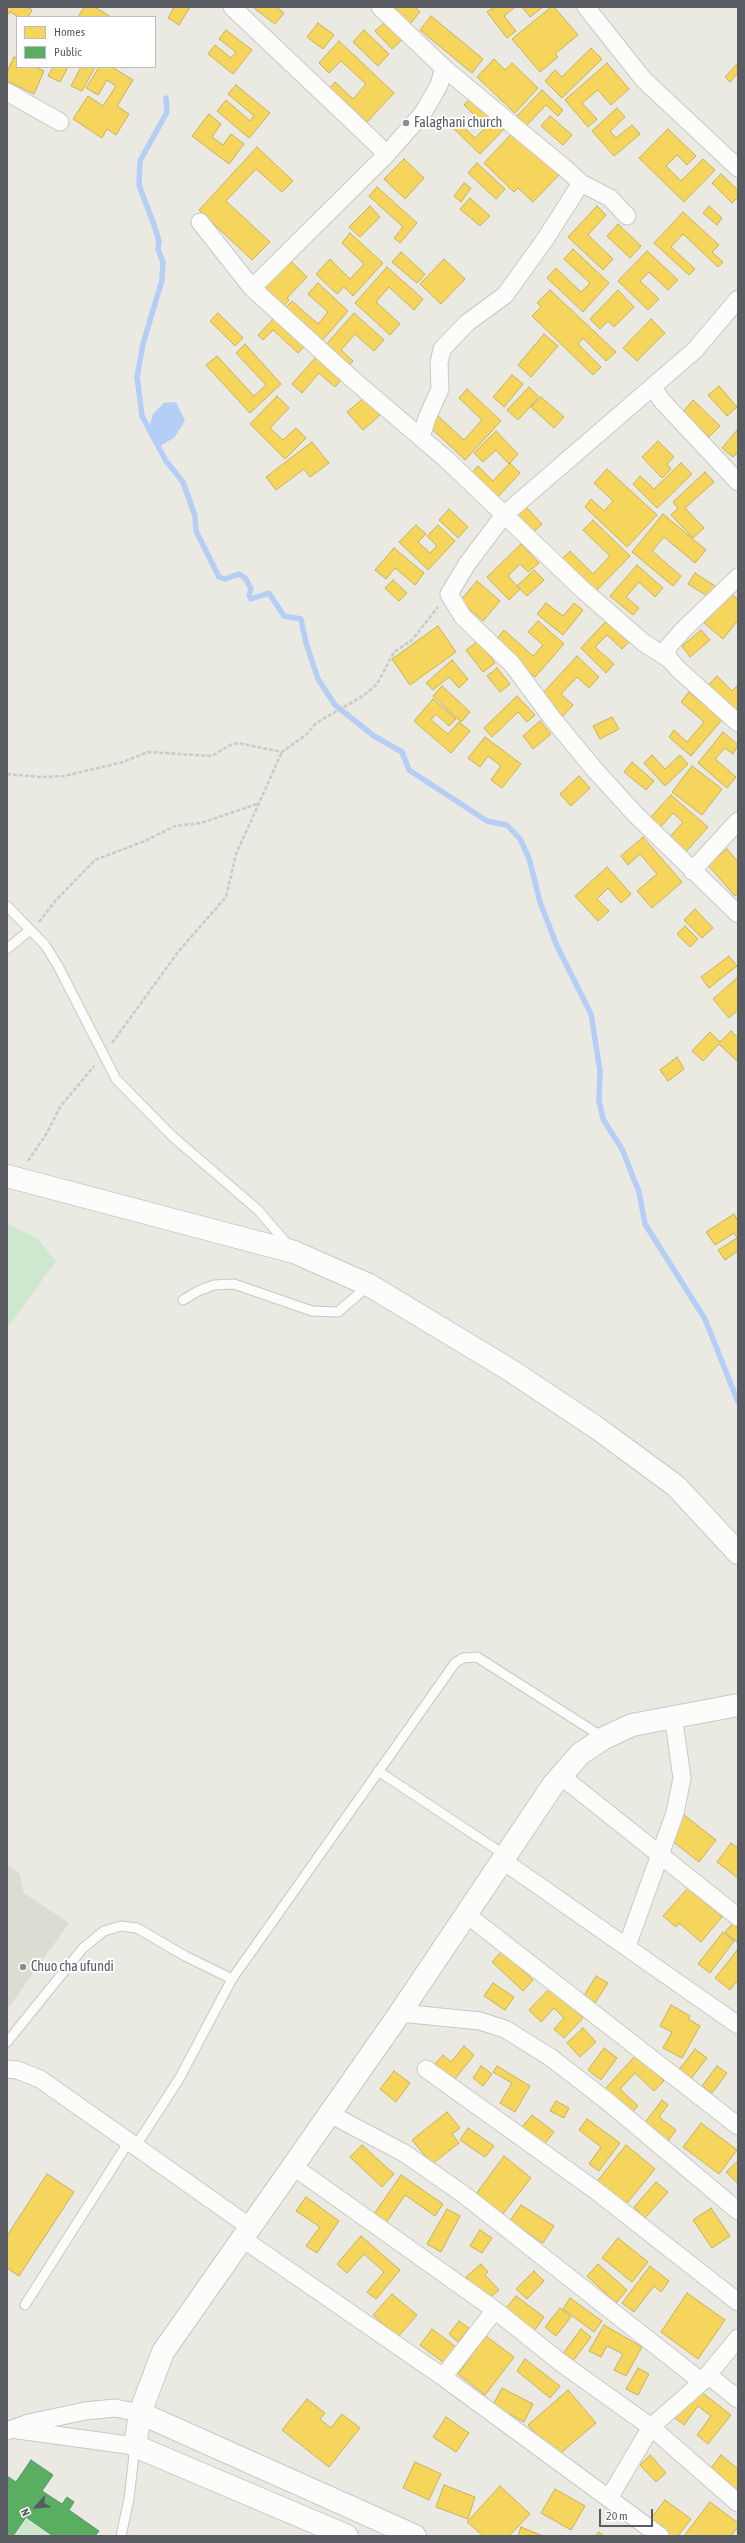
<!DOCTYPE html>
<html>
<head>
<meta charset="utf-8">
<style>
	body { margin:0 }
	#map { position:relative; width:745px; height:2543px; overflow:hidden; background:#eae9e2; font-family:"Asap Condensed",sans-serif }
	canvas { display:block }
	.frame { position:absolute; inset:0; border:8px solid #585b62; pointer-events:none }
	.legend { position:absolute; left:16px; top:16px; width:140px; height:52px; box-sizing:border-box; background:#fff; border:1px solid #bcbdc0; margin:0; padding:5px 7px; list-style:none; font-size:12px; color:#585b62 }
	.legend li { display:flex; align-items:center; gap:8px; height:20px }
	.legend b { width:20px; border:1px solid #bcbdc0 }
	.north { position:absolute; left:16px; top:2487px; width:40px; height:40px; -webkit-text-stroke:3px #fff; paint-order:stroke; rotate:244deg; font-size:11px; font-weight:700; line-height:16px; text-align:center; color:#585b62 }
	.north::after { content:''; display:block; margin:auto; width:14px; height:18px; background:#585b62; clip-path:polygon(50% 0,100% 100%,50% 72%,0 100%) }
	.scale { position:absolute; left:599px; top:2509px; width:54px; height:18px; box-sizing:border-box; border:2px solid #585b62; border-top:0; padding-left:5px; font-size:12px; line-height:14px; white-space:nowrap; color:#585b62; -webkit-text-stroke:3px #fff; paint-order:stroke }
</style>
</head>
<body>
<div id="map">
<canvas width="745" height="2543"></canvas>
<div class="frame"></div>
<ul class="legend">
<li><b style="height:11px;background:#f6d55c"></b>Homes</li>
<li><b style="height:11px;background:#5aae61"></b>Public</li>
</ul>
<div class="north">N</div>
<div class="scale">20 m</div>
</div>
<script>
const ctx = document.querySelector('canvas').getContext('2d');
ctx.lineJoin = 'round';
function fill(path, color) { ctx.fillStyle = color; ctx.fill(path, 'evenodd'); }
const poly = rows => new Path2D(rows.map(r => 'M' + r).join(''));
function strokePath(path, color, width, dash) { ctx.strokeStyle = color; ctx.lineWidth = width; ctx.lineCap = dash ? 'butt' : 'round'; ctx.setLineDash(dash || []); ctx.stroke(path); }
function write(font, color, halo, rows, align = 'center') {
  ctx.font = font + ' "Asap Condensed",sans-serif'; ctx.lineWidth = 4; ctx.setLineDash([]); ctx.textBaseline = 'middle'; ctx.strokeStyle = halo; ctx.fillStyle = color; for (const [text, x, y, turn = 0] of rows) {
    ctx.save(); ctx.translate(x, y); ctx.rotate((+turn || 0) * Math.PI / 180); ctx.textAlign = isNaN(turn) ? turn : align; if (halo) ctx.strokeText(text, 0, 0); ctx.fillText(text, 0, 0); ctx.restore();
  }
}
const education = poly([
	[7,1864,19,1873,24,1893,69,1923,7,2010]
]);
const green = poly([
	[7,1223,37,1238,56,1261,7,1329],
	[26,2517,53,2536,13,2536]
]);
const water = poly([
	[176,402,185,421,174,438,158,447,149,427,153,414,164,403]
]);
const homes = poly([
	[7,7,27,7,32,10,28,17,19,17,10,12,7,16,7,7],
	[84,7,95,7,111,17,78,17,84,7],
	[174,7,190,7,179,25,168,18,174,7],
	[256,7,276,7,284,13,275,24,255,9,256,7],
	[394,7,415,7,420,12,409,25,394,7],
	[494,7,515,7,504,16,516,31,507,38,487,12,494,7],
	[522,7,543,7,530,17,522,7],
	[551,7,554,7,578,35,555,54,558,57,540,72,512,39,551,7],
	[431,16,483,59,472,73,420,30,431,16],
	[385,22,402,40,392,49,375,31,385,22],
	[318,23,334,35,323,49,307,37,318,23],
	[226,30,252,50,233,74,208,54,215,45,231,58,236,52,219,39,226,30],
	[364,30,389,54,378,66,353,42,364,30],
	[339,41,394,93,367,122,347,104,344,108,326,92,335,82,353,99,366,84,341,61,329,73,319,63,339,41],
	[591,48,602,59,562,98,545,81,555,70,562,77,591,48],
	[14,57,17,58,17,67,36,67,44,71,34,94,7,81,7,72,14,57],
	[494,59,505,70,512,63,538,88,515,113,477,77,494,59],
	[607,63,629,89,611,105,598,90,582,103,597,119,588,127,565,100,607,63],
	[738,63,738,73,730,82,725,77,738,63],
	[53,67,68,67,60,82,48,76,53,67],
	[81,67,95,67,82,91,71,86,81,67],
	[99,67,112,67,133,80,117,106,129,114,116,135,107,129,102,138,73,119,88,96,103,106,116,86,107,80,98,95,86,88,99,67],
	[236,85,270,113,249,138,217,111,226,100,250,121,254,116,228,94,236,85],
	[542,90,563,110,558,116,546,105,526,126,516,117,542,90],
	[474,94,507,126,480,154,450,125,455,119,475,138,486,127,464,105,474,94],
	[617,108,625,117,610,131,616,138,632,125,640,134,614,156,592,131,617,108],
	[209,114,221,124,212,137,223,145,231,134,244,144,229,164,192,136,209,114],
	[550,116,572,135,563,145,541,126,550,116],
	[516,129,561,173,533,202,518,188,514,192,484,163,516,129],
	[668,129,696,156,687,165,677,155,666,166,681,181,703,159,715,170,684,202,639,158,668,129],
	[257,147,293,181,282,192,256,169,226,201,270,242,252,260,199,210,257,147],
	[404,159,424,178,405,199,384,179,404,159],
	[477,163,505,189,496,199,468,173,477,163],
	[721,174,738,190,738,197,732,203,712,183,721,174],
	[464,183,471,188,461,202,454,196,464,183],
	[377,187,417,223,400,243,394,238,403,227,369,196,377,187],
	[470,198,490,216,480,226,460,209,470,198],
	[370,206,380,217,360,237,349,227,370,206],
	[597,206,606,215,588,235,613,259,603,270,568,237,597,206],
	[709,206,722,218,717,225,703,213,709,206],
	[683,212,719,245,712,252,723,262,718,267,683,234,671,247,695,269,689,275,654,243,683,212],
	[618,224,641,246,630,258,607,236,618,224],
	[350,233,383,263,353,296,344,287,337,294,316,274,330,259,350,279,364,264,342,243,350,233],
	[573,249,609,283,583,312,547,278,556,268,581,292,590,283,564,259,573,249],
	[647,251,678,280,668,290,649,272,640,281,659,299,648,310,618,281,647,251],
	[401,252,425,274,417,283,392,262,401,252],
	[289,259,307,277,287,298,289,300,282,308,261,287,289,259],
	[444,259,465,279,441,304,420,284,444,259],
	[387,267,423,299,414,310,389,287,376,302,400,324,390,335,355,303,387,267],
	[318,283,348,311,321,342,283,310,292,301,318,324,328,312,308,294,318,283],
	[550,290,616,352,606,361,583,338,578,344,601,367,593,375,532,316,541,307,537,303,550,290],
	[618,290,634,307,614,327,608,321,600,329,590,319,618,290],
	[218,313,243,338,235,346,210,321,218,313],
	[354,313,384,340,374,351,355,334,341,350,353,361,346,369,323,348,354,313],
	[277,315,307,343,298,353,273,330,263,340,258,335,277,315],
	[651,319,665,333,637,361,623,348,651,319],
	[544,334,558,346,531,377,518,365,544,334],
	[245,344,281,384,250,413,206,365,217,356,254,396,266,385,236,353,245,344],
	[316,357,342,379,335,387,319,373,302,393,292,384,316,357],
	[512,375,523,384,504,407,493,397,512,375],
	[719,386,737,407,727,416,708,395,719,386],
	[529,387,539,397,518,420,507,410,529,387],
	[467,389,501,421,465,460,429,426,438,416,464,440,482,420,459,398,467,389],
	[277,396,289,408,270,428,283,440,296,428,306,438,285,459,250,424,277,396],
	[365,397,380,415,363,430,347,412,365,397],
	[541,397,564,417,554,428,531,407,541,397],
	[693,400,720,426,709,437,683,412,693,400],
	[738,429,738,452,733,457,722,448,738,429],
	[496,431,518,454,509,464,496,450,483,462,474,453,496,431],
	[658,441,674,457,667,464,671,469,662,478,642,457,658,441],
	[312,442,329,463,310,477,304,469,276,490,266,477,312,442],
	[510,463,520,473,496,499,470,475,478,466,493,481,510,463],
	[681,463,692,474,657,508,633,484,640,476,654,489,681,463],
	[607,469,657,515,627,547,585,507,591,499,604,511,613,501,594,483,607,469],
	[705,472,714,482,685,508,704,528,693,538,671,515,678,508,673,502,705,472],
	[524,505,542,524,532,533,514,515,524,505],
	[449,509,468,527,458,538,439,520,449,509],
	[663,514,706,550,695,563,664,537,652,551,681,576,673,586,632,552,663,514],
	[593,520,630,556,595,592,561,560,570,551,593,574,610,556,583,530,593,520],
	[416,525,426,534,418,542,430,553,437,546,427,536,438,525,455,541,428,570,399,542,416,525],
	[521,544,539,563,528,572,520,564,508,576,520,589,509,600,487,577,521,544],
	[394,548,424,573,415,585,395,568,386,579,375,570,394,548],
	[637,565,663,588,655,597,639,582,626,597,639,608,633,615,610,596,637,565],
	[534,570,544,580,527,596,517,586,534,570],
	[695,573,715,586,709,597,688,584,695,573],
	[393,580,407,593,399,601,385,588,393,580],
	[477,581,500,601,483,621,460,601,477,581],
	[729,592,738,600,738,620,723,639,704,623,729,592],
	[546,603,563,616,574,603,583,610,563,635,537,614,546,603],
	[607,620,630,641,622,649,607,635,595,647,614,664,606,673,581,648,607,620],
	[538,621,564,644,535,677,495,641,504,630,533,656,543,645,528,632,538,621],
	[438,626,456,652,410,685,392,659,438,626],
	[701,630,710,640,690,657,682,646,701,630],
	[478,641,495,663,483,672,466,650,478,641],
	[577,656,599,677,589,688,577,677,561,694,573,705,563,716,541,695,577,656],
	[452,660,468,679,459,688,449,677,433,690,426,683,452,660],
	[497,668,510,684,500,692,487,676,497,668],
	[717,676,732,691,738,685,738,707,734,711,707,686,717,676],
	[442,686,470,712,461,722,433,696,442,686],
	[689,692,722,720,691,756,669,737,674,730,687,742,704,722,681,702,689,692],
	[517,696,535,715,527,722,518,712,492,737,484,728,517,696],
	[433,699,456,719,449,726,436,714,431,720,448,734,459,722,470,731,451,753,414,721,433,699],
	[612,717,619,729,600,739,593,726,612,717],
	[540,721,551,734,533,749,523,736,540,721],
	[723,732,738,745,733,754,725,748,715,759,736,777,727,788,698,763,723,732],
	[485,737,521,764,502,788,491,780,501,766,488,756,480,767,468,758,485,737],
	[652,755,665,769,680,755,688,764,665,786,644,763,652,755],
	[632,762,654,781,646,790,624,772,632,762],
	[692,766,722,789,702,815,672,792,692,766],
	[579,776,590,788,571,806,560,794,579,776],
	[671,795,708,827,684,854,668,839,683,822,673,813,658,830,647,821,671,795],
	[643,837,682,882,652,908,637,891,657,874,640,854,628,865,621,856,643,837],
	[727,849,738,862,738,894,735,896,708,865,727,849],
	[607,867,631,894,621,903,608,888,597,899,609,911,598,921,575,896,607,867],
	[695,909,713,928,702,938,684,920,695,909],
	[685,926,698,939,690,947,677,934,685,926],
	[729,956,737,966,709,988,701,977,729,956],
	[738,977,738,1010,729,1018,713,999,738,977],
	[731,1031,738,1038,738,1062,719,1044,703,1061,692,1051,710,1032,720,1042,731,1031],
	[677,1057,684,1069,668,1081,660,1070,677,1057],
	[734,1214,738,1221,738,1251,725,1260,718,1250,737,1238,734,1233,715,1245,706,1232,734,1214],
	[684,1815,716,1840,699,1862,667,1837,684,1815],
	[731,1843,738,1848,738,1878,717,1862,731,1843],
	[688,1888,722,1917,701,1942,679,1923,676,1927,663,1916,688,1888],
	[733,1923,738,1928,738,1943,725,1932,733,1923],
	[723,1932,734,1941,710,1973,698,1964,723,1932],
	[738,1949,738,1980,730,1990,715,1978,738,1949],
	[502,1951,533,1980,523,1991,492,1962,502,1951],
	[596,1976,608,1983,593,2006,582,1999,596,1976],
	[493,1983,514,1997,505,2010,484,1996,493,1983],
	[551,1987,583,2018,564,2038,554,2029,564,2018,554,2008,541,2022,529,2010,551,1987],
	[671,2005,690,2016,688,2019,700,2026,682,2058,663,2048,672,2032,660,2026,671,2005],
	[583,2028,596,2042,580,2057,567,2043,583,2028],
	[464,2046,474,2055,454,2080,435,2064,443,2055,451,2062,464,2046],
	[604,2048,617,2058,601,2080,588,2070,604,2048],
	[695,2049,707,2058,690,2080,678,2071,695,2049],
	[636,2055,664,2081,654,2091,635,2073,620,2089,638,2106,629,2115,603,2091,636,2055],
	[481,2066,492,2074,483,2086,473,2078,481,2066],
	[497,2066,530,2086,515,2112,500,2103,512,2083,493,2072,497,2066],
	[717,2066,727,2073,712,2093,702,2086,717,2066],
	[394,2071,410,2083,396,2102,380,2089,394,2071],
	[662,2100,668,2105,659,2117,676,2130,668,2141,644,2124,662,2100],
	[556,2101,569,2108,564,2118,550,2111,556,2101],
	[447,2112,460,2128,452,2134,459,2143,432,2164,412,2140,447,2112],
	[532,2115,554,2132,543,2146,521,2128,532,2115],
	[587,2119,620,2143,599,2171,589,2164,601,2147,579,2130,587,2119],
	[701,2123,737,2150,719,2174,683,2147,701,2123],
	[468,2128,494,2146,485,2157,460,2140,468,2128],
	[362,2145,394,2174,382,2187,350,2157,362,2145],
	[626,2145,655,2169,623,2208,595,2184,626,2145],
	[504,2156,531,2178,502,2215,476,2194,504,2156],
	[738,2161,738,2182,737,2183,726,2172,738,2161],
	[47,2174,74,2192,19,2276,7,2268,7,2236,47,2174],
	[401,2175,443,2204,435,2216,405,2195,386,2223,374,2214,401,2175],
	[656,2182,668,2192,645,2218,634,2207,656,2182],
	[306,2197,339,2221,317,2253,306,2246,320,2227,296,2211,306,2197],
	[521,2205,554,2226,543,2243,510,2221,521,2205],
	[711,2208,730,2236,712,2248,693,2220,711,2208],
	[447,2209,460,2216,441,2252,427,2244,447,2209],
	[480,2230,492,2238,482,2253,470,2246,480,2230],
	[361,2236,400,2270,376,2299,367,2292,384,2272,364,2254,347,2273,337,2264,361,2236],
	[618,2238,648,2262,632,2282,602,2258,618,2238],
	[481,2264,488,2272,485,2275,499,2290,487,2300,466,2277,481,2264],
	[598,2264,627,2290,616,2303,587,2276,598,2264],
	[650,2266,669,2281,661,2292,654,2286,634,2312,622,2303,650,2266],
	[534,2271,544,2281,527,2299,516,2289,534,2271],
	[687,2293,725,2320,698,2359,661,2332,687,2293],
	[392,2294,417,2315,398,2337,373,2315,392,2294],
	[516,2296,544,2317,532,2334,503,2312,516,2296],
	[570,2298,602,2321,594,2332,563,2309,570,2298],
	[560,2308,571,2317,556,2336,545,2327,560,2308],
	[459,2321,469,2328,458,2342,449,2334,459,2321],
	[604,2325,642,2347,626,2376,614,2370,623,2354,607,2346,601,2357,589,2351,604,2325],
	[432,2329,456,2347,444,2363,420,2345,432,2329],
	[581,2329,591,2337,572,2362,562,2355,581,2329],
	[486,2336,514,2357,485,2395,458,2374,486,2336],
	[525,2359,560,2386,550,2398,517,2371,525,2359],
	[638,2368,649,2374,638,2395,626,2389,638,2368],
	[502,2388,533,2404,524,2422,493,2405,502,2388],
	[696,2388,731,2415,708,2444,697,2435,711,2416,698,2406,684,2425,674,2417,696,2388],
	[568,2390,596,2423,556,2457,528,2425,568,2390],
	[307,2399,325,2413,320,2419,331,2428,342,2414,360,2428,329,2467,282,2430,307,2399],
	[446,2417,469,2433,456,2452,433,2437,446,2417],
	[650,2455,666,2473,656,2482,640,2465,650,2455],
	[721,2455,738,2469,738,2491,711,2468,721,2455],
	[415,2462,441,2474,429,2500,403,2488,415,2462],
	[444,2485,475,2497,468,2519,436,2507,444,2485],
	[500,2486,530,2514,509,2536,483,2536,467,2522,500,2486],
	[555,2489,585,2506,571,2530,541,2513,555,2489],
	[665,2500,691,2519,678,2536,669,2536,649,2521,665,2500],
	[710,2502,738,2523,738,2527,731,2536,684,2536,710,2502],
	[521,2527,543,2536,518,2536,521,2527],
	[599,2532,604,2536,595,2536,599,2532]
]);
const public = poly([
	[31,2460,53,2475,42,2491,62,2504,67,2497,74,2502,69,2510,99,2531,95,2536,53,2536,26,2517,13,2536,7,2536,7,2476,16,2482,31,2460]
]);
const stream = poly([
	[166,98,167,112,140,161,139,185,153,222,159,241,158,249,163,262,162,280,143,344,137,377,142,416,166,461,183,482,195,516,196,531,219,577,225,579,239,574,246,579,251,589,249,595,251,599,269,593,284,616,301,619,306,643,318,679,335,705,374,736,402,752,409,770,487,821,507,825,520,839,529,858,540,902,557,946,591,1014,600,1071,599,1100,603,1119,622,1149,639,1192,645,1224,705,1319,738,1402]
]);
const path = poly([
	[7,774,40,777,64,776,123,762,148,752,212,756,230,745,238,743,282,752,307,734,316,723,363,696,377,684,394,652,412,640,438,607],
	[39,922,56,900,95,860,145,841,175,826,201,823,260,803],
	[112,1043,178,952,226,897,236,854,282,752],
	[28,1161,47,1133,60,1107,94,1066]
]);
const lane = poly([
	[7,906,45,945,58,966,116,1079,172,1136,258,1210,289,1246],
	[7,949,30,930],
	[183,1300,198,1291,214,1285,234,1284,312,1311,338,1312,368,1286],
	[378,1771,505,1855],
	[7,2042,83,1948,104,1931,121,1926,137,1928,185,1956,232,1979],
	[135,2147,179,2079,232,1979,455,1663,463,1658,477,1657,604,1738],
	[25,2305,128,2143],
	[121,2536,129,2499,135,2446]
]);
const street = poly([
	[232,7,387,154],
	[380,7,444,68,567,170,581,183,610,198,627,216],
	[586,7,644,80,738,168],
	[7,92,60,122],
	[200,222,252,288,350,377,447,460,583,590,644,643,669,659],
	[252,288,387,154,423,113,439,85,444,68],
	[738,299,695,350,504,515,467,564,449,594,463,617,512,664,552,718,595,770,635,814,738,914],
	[653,387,662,401,738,482],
	[421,437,427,418,440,389,439,363,442,349,467,323,505,295,546,238,581,183],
	[738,577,683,630,668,647,667,653,669,659,679,670,738,723],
	[692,871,738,821],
	[561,1776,738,1917],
	[502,1860,738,2025],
	[466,1914,738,2126],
	[627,1946,675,1813,682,1778,673,1715],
	[400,2013,480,2021,505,2029,550,2057,607,2101,738,2211],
	[7,2069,17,2070,40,2079,250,2227],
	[426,2069,595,2190,738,2302],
	[330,2114,404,2153,463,2194,702,2382],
	[294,2167,495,2310,560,2362,651,2427,738,2503],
	[243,2239,443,2377,660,2536],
	[708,2375,738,2399],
	[443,2377,495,2310],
	[18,2430,135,2446],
	[7,2431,29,2423,85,2411,115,2408,140,2413],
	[609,2498,651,2427,702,2382,738,2338]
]);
const secondary = poly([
	[7,1176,294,1252,369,1285,510,1370,597,1428,676,1486,738,1553],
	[140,2413,415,2536],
	[347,2536,135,2446,140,2413,163,2352,400,2013,553,1785,580,1754,604,1738,632,1725,738,1705]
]);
const markers = [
	[406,123,4,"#8b8d8f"],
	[23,1967,4,"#8b8d8f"]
];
const poiNames = [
	["Falaghani church",414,123],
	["Chuo cha ufundi",31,1967]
];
fill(education, '#dcddd2');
fill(green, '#cee8cf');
fill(water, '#b4cef6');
fill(homes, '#f6d55c');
strokePath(homes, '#c7b05e', 1);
fill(public, '#5aae61');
strokePath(public, '#599561', 1);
strokePath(stream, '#b4cef6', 5.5);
strokePath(lane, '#c8c8c7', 11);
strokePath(street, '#c8c8c7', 19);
strokePath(secondary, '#c9c8c8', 24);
strokePath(path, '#c5ccca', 2.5, [4, 2]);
strokePath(lane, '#fcfcfb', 9);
strokePath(street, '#fcfcfb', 17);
strokePath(secondary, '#fcfcfb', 22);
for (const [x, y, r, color] of markers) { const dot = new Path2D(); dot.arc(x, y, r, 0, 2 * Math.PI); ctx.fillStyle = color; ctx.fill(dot); strokePath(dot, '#fff', 1.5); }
write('14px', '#585b62', '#fff', poiNames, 'left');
</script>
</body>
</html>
